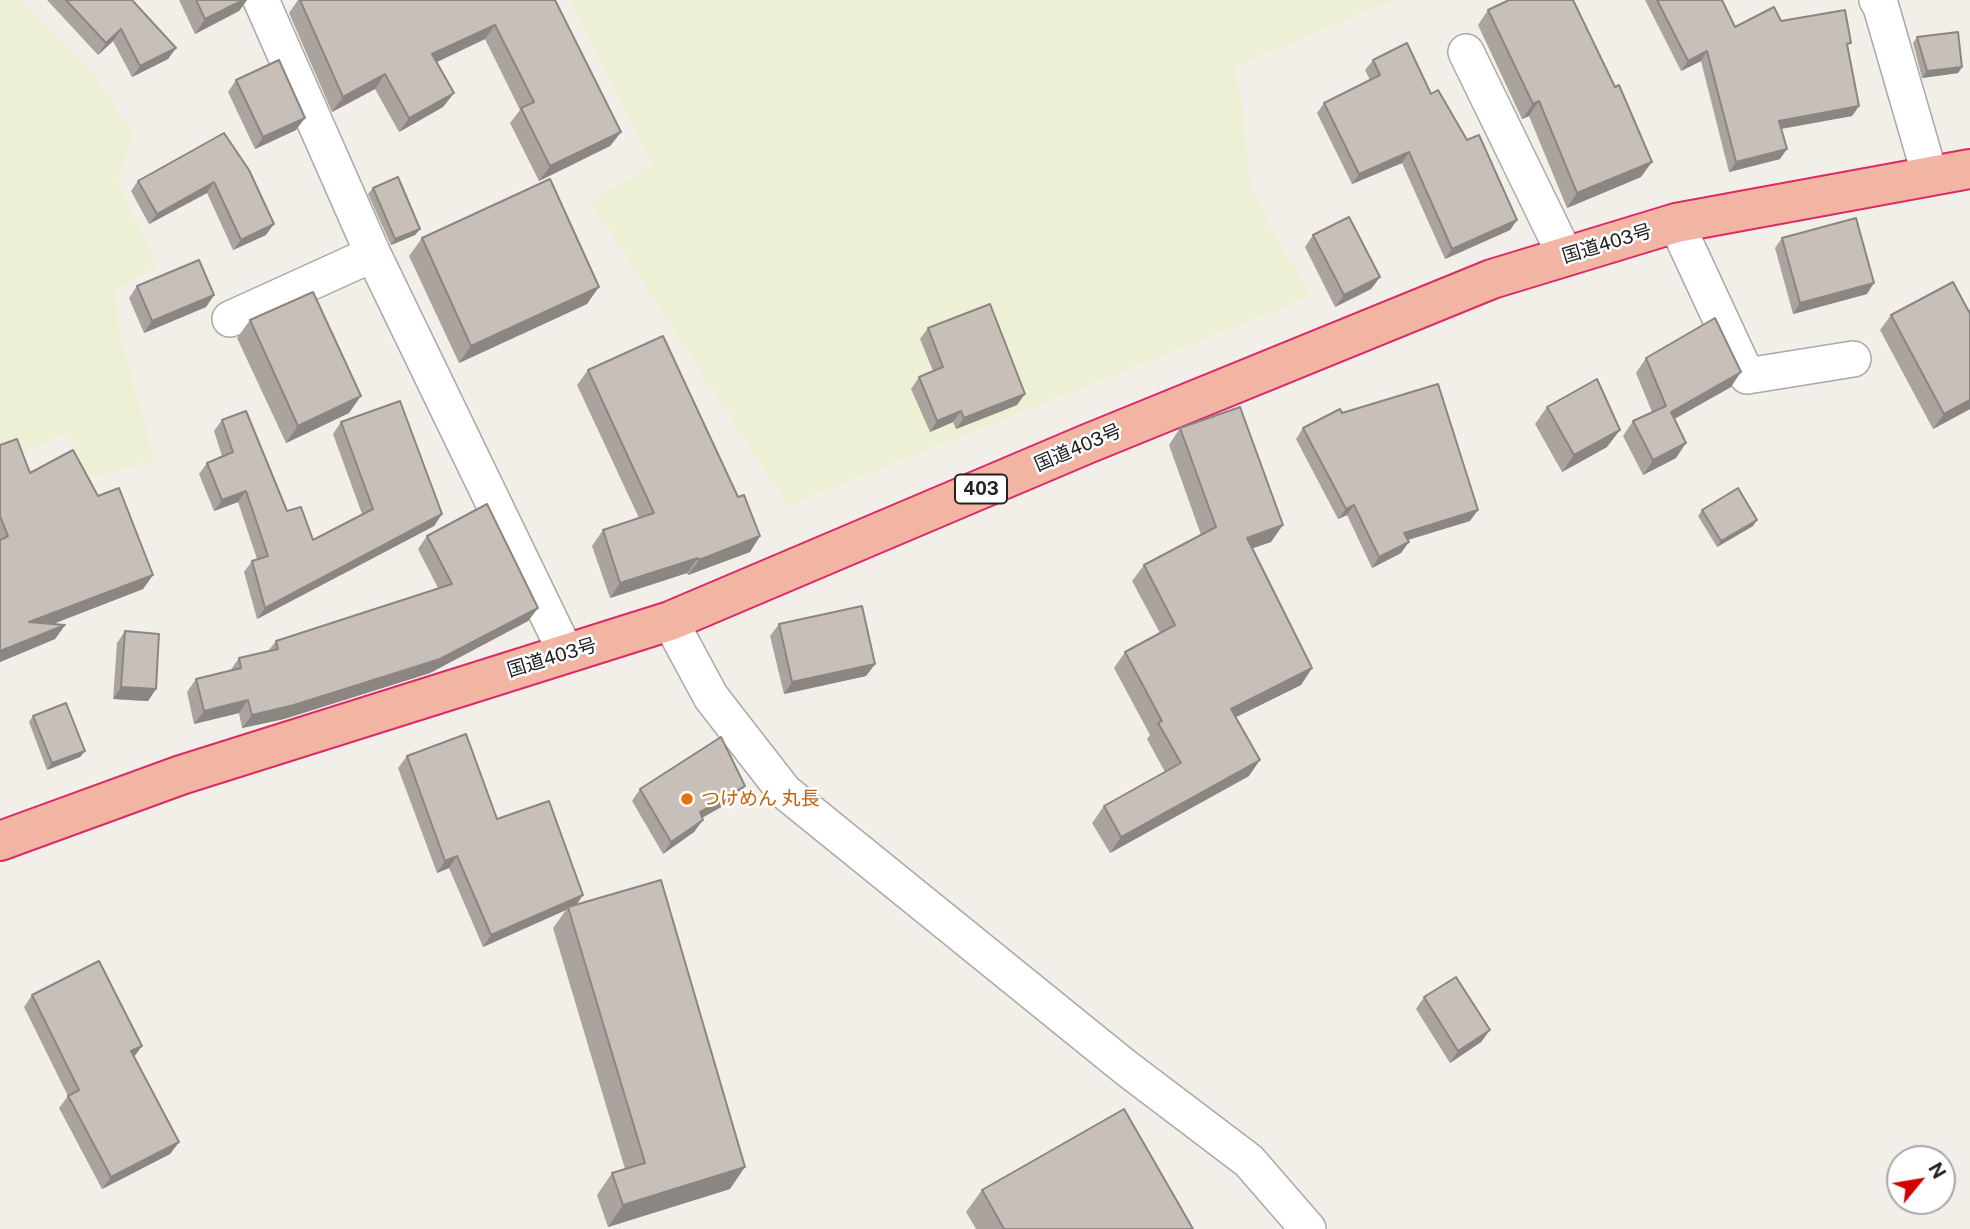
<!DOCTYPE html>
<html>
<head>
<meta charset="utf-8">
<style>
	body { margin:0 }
	#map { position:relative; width:1970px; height:1229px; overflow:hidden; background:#f2efe9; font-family:"Public Sans",sans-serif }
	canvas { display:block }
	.north { position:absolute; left:1886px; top:1145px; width:70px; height:70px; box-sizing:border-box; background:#fff; border:2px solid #a7a7a7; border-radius:50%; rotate:60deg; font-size:19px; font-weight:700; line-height:28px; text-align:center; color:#222 }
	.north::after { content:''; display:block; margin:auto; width:24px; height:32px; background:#d40000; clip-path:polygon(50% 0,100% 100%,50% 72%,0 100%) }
</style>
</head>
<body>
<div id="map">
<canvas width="1970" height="1229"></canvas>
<div class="north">N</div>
</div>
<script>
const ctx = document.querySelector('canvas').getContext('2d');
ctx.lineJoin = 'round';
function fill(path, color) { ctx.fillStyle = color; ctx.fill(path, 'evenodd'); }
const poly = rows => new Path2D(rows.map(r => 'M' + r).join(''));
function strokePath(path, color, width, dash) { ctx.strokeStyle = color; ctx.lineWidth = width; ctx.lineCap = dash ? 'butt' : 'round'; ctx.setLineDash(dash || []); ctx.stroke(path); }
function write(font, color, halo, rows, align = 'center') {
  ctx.font = font + ' "Public Sans","Noto Sans JP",sans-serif'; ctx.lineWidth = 5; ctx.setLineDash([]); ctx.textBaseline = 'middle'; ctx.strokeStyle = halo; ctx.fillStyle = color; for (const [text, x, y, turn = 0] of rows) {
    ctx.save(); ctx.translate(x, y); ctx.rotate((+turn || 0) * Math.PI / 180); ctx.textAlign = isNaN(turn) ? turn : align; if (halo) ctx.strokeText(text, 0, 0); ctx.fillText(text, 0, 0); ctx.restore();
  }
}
const farmland = poly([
	[0,0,20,0,95,76,133,134,119,181,157,268,116,290,121,339,156,460,88,478,67,434,19,455,14,440,0,445],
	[570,0,1394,0,1234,67,1242,103,1252,191,1310,297,788,506,590,201,653,165]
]);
const minor = poly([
	[261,0,373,254,566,653],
	[1877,0,1881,7,1930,176],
	[1466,52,1566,257],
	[1676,223,1747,376,1853,359],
	[230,319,373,254],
	[670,621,711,697,784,791,1125,1067,1249,1161,1308,1229]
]);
const trunk = poly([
	[0,841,181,775,670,621,1087,444,1492,279,1676,223,1970,169]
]);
const wall = poly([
	[47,0,132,0,176,48,168,59,132,77,113,41,98,55],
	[179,0,247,0,239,11,195,34],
	[298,0,555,0,621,132,610,146,539,181,510,123,520,110,485,39,437,62,454,93,443,107,399,132,375,89,332,112,289,13],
	[1645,0,1722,0,1735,27,1781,21,1848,48,1859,106,1852,116,1782,129,1780,159,1729,172,1701,61,1681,71],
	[1488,10,1641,177,1567,208,1529,116,1522,119,1478,25],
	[1917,37,1962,67,1958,73,1922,78,1913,43],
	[1373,60,1431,94,1467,140,1517,220,1510,230,1445,259,1402,163,1352,184,1317,113,1324,103,1370,80,1365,70],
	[236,80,296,130,255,149,228,92],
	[224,133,266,235,233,250,207,193,149,224,131,191,138,181],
	[373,188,420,229,415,235,391,245,368,194],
	[1313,235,1380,277,1371,289,1335,307,1305,247],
	[422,238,587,304,459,363,409,256],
	[1782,238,1867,294,1793,314,1775,248],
	[137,286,214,295,206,307,144,333,129,298],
	[1891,315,1970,409,1933,429,1880,330],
	[250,320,349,413,286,443,237,338],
	[928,328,1017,405,956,429,953,422,930,432,911,389,919,377,933,371,920,339],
	[1646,358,1731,387,1674,419,1676,458,1643,475,1623,436,1633,421,1652,412,1636,373],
	[588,370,738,497,760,536,750,552,688,575,687,573,610,598,592,546,603,530,639,518,577,385],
	[1547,407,1607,447,1562,472,1535,424],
	[1342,413,1470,521,1408,540,1401,553,1372,568,1347,515,1338,519,1296,439,1303,428],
	[222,420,287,511,313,540,362,514,333,434,341,422,442,514,434,526,257,619,244,572,252,561,257,559,238,502,214,511,199,474,207,463,222,456,214,431],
	[1180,428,1271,542,1253,548,1312,668,1301,685,1236,717,1249,776,1110,853,1092,823,1104,806,1165,772,1147,739,1150,735,1114,668,1125,652,1160,633,1132,581,1144,565,1201,535,1169,445],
	[0,445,30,473,98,496,153,575,143,589,53,624,65,625,55,639,0,662],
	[1702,510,1753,526,1717,547,1698,516],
	[427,536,538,608,528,621,430,673,284,719,242,728,239,713,194,724,187,692,196,679,230,671,239,658,268,651,276,641,438,588,418,549],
	[779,624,875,664,866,676,784,694,770,636],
	[125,631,156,689,148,701,113,699,117,643],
	[33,716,85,751,80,757,47,770,29,722],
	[407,756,497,819,583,895,576,904,730,1189,608,1227,597,1195,612,1173,625,1169,553,928,566,910,483,947,449,868,437,873,398,768],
	[745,786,737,798,702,818,694,832,663,854,632,801,640,789],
	[32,995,142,1046,134,1057,179,1142,170,1154,102,1189,59,1108,68,1096,24,1007],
	[1424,997,1490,1030,1481,1042,1450,1063,1416,1009],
	[982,1190,1193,1229,976,1229,966,1212]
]);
const shadedWall = poly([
	[243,0,247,0,239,11,195,34,205,19],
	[495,25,485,39,422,69,432,54],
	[121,29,113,41,98,55,106,43],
	[176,48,168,59,132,77,140,66],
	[1707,51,1701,61,1681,71,1688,61],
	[1962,67,1958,73,1922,78,1927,71],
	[385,74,375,89,332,112,343,97],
	[454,93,443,107,399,132,409,118],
	[1539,101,1529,116,1522,119,1533,104],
	[1859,106,1852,116,1773,130,1779,121],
	[305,118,296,130,255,149,263,137],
	[621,132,610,146,539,181,550,166],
	[1787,149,1780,159,1729,172,1736,162],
	[1409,152,1402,163,1352,184,1359,174],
	[1652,162,1641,177,1567,208,1577,193],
	[214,182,207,193,149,224,157,214],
	[1517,220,1510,230,1445,259,1452,249],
	[274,224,266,235,233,250,241,240],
	[420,229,415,235,391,245,395,239],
	[1380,277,1371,289,1335,307,1344,295],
	[1874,283,1867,294,1793,314,1800,303],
	[599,287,587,304,459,363,471,346],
	[214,295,206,307,144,333,152,321],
	[1741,372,1731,387,1660,427,1671,412],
	[1025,394,1017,405,956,429,964,418],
	[361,396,349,413,286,443,298,426],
	[1970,400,1970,409,1933,429,1944,414],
	[961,411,953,422,930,432,937,421],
	[1620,430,1607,447,1562,472,1574,455],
	[1686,443,1676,458,1643,475,1653,460],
	[246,491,238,502,214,511,222,500],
	[1354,505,1347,515,1338,519,1346,509],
	[1478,510,1470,521,1397,543,1404,533],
	[442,514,434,526,257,619,265,608],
	[1757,520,1753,526,1717,547,1721,541],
	[1283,525,1271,542,1236,554,1247,538],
	[760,536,750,552,688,575,699,560],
	[1409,542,1401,553,1372,568,1379,557],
	[698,558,687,573,610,598,620,583],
	[153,575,143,589,19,637,29,622],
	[538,608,528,621,430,673,284,719,242,728,252,715],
	[65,625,55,639,0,662,0,651],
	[875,664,866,676,784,694,792,682],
	[1312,668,1301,685,1220,725,1231,709],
	[121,687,156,689,148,701,113,699],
	[248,700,239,713,194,724,204,711],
	[85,751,80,757,47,770,52,763],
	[1260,760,1249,776,1110,853,1121,837],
	[745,786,737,798,691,824,700,812],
	[703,820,694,832,663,854,671,842],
	[457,856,449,868,437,873,445,861],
	[583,895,575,907,568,907,566,910,483,947,491,935],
	[1490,1030,1481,1042,1450,1063,1458,1051],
	[142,1046,133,1058,131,1051],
	[179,1142,170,1154,102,1189,111,1177],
	[745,1167,730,1189,608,1227,623,1205]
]);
const building = poly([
	[66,0,132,0,176,48,140,66,121,29,106,43,66,0],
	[196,0,243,0,205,19,196,0],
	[300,0,555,0,621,132,550,166,521,108,534,102,495,25,432,54,454,93,409,118,385,74,343,97,300,0],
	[1509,0,1573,0,1615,87,1619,85,1652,162,1577,193,1539,101,1533,104,1488,10,1509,0],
	[1657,0,1722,0,1735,27,1774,7,1781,21,1845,10,1851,43,1847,44,1859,106,1779,121,1787,149,1736,162,1707,51,1688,61,1657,0],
	[1958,32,1962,67,1927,71,1917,37,1958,32],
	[1407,43,1431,94,1438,90,1467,140,1479,135,1517,220,1452,249,1409,152,1359,174,1324,103,1380,75,1373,60,1407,43],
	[279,60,305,118,263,137,236,80,279,60],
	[224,133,249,170,274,224,241,240,214,182,157,214,138,181,224,133],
	[398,177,420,229,395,239,373,188,398,177],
	[550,179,599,287,471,346,422,238,550,179],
	[1349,217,1380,277,1344,295,1313,235,1349,217],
	[1856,218,1874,283,1800,303,1782,238,1856,218],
	[199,260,214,295,152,321,137,286,199,260],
	[1953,282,1969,312,1970,311,1970,400,1944,414,1891,315,1953,282],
	[313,292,361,396,298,426,250,320,313,292],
	[990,304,1025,394,964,418,961,411,937,421,919,377,943,367,928,328,990,304],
	[1715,318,1741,372,1671,412,1686,443,1653,460,1633,421,1666,406,1646,358,1715,318],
	[663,336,738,497,744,495,760,536,699,560,698,558,620,583,603,530,654,513,588,370,663,336],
	[1597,379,1620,430,1574,455,1547,407,1597,379],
	[1438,384,1478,510,1404,533,1409,542,1379,557,1354,505,1346,509,1303,428,1340,409,1342,413,1438,384],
	[400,401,442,514,265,608,252,561,268,556,246,491,222,500,207,463,233,452,222,420,246,411,287,511,301,507,313,540,373,509,341,422,400,401],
	[1240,407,1283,525,1247,538,1312,668,1231,709,1260,760,1121,837,1104,806,1181,763,1158,723,1162,721,1125,652,1175,625,1144,565,1216,527,1180,428,1240,407],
	[17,439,30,473,73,450,98,496,119,488,153,575,29,622,65,625,0,651,0,540,8,536,0,516,0,445,17,439],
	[1738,488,1757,520,1721,541,1702,510,1738,488],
	[487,504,538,608,440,659,294,705,252,715,248,700,204,711,196,679,241,668,239,658,278,649,276,641,452,584,427,536,487,504],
	[862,606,875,664,792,682,779,624,862,606],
	[125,631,159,634,156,689,121,687,125,631],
	[66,703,85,751,52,763,33,716,66,703],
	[466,734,497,819,549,801,583,895,491,935,457,856,445,861,407,756,466,734],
	[721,737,745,786,700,812,703,820,671,842,640,789,721,737],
	[661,880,745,1167,623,1205,612,1173,645,1163,568,907,661,880],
	[99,961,142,1046,131,1051,179,1142,111,1177,68,1096,79,1090,32,995,99,961],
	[1456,977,1490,1030,1458,1051,1424,997,1456,977],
	[1124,1109,1193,1229,1004,1229,982,1190,1124,1109]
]);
const markers = [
	[687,799,7,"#e8710a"]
];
const shields = [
	[981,489,52]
];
const shieldNames = [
	["403",981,489]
];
const streetNames = [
	["国道403号",1607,244,-17],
	["国道403号",1078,448,-23],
	["国道403号",552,658,-17]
];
const foodNames = [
	["つけめん 丸長",701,799]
];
fill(farmland, '#eef0d5');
strokePath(minor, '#a9a9a9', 38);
strokePath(trunk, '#dc2a67', 42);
strokePath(minor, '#fff', 35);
strokePath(trunk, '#f2b4a3', 38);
fill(wall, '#aba49e');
fill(shadedWall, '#8b8681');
fill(building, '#c7bfb8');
strokePath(building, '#8b8681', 2);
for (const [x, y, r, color] of markers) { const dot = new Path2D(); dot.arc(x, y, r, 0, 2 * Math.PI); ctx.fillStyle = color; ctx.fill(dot); strokePath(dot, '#fff', 2.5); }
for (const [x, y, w] of shields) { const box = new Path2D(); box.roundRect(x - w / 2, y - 14.5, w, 29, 5); ctx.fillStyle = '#fff'; ctx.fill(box); strokePath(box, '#222', 2); }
write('bold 18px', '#222', null, shieldNames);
write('19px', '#222', '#fff', streetNames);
write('19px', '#c56008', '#fff', foodNames, 'left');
</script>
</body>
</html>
